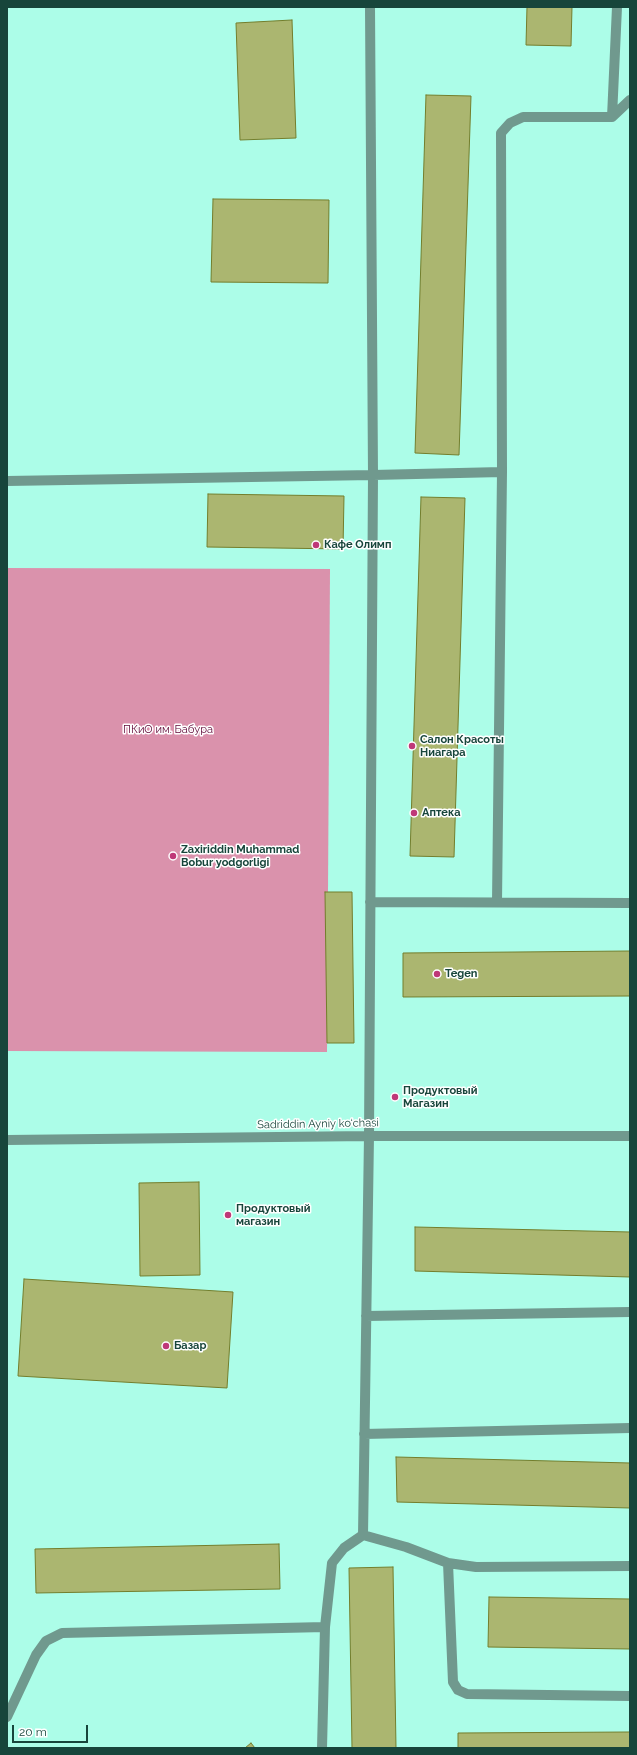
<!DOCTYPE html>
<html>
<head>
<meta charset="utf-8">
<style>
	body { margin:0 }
	#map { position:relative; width:637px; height:1755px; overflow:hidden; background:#acfde8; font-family:Raleway,sans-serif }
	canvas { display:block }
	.frame { position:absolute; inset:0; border:8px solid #17453b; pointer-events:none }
	.scale { position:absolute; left:12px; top:1725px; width:76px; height:18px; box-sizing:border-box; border:2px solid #17453b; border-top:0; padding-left:5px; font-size:12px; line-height:14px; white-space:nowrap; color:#17453b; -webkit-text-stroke:3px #fff; paint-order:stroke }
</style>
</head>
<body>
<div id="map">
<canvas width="637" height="1755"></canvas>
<div class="frame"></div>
<div class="scale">20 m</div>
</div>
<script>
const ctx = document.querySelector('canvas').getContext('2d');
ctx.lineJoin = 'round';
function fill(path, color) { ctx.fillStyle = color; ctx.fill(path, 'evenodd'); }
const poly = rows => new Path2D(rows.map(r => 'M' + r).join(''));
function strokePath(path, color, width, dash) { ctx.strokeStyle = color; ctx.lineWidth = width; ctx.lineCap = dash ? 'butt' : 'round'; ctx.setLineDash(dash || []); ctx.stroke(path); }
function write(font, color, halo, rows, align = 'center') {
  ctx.font = font + ' Raleway,sans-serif'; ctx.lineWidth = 3; ctx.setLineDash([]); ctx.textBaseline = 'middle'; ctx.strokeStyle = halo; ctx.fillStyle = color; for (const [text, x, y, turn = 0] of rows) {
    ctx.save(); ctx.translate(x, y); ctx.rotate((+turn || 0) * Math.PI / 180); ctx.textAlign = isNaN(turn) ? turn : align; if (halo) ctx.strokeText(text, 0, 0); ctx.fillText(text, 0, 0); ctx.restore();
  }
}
const forest = poly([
	[7,568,330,569,327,1052,7,1051]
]);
const building = poly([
	[527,7,572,7,571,46,526,45,527,7],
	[292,20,296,138,240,140,236,23,292,20],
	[426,95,471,96,459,455,415,453,426,95],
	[213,199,329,200,328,283,211,282,213,199],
	[208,494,344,496,343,549,207,547,208,494],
	[421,497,465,498,454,857,410,856,421,497],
	[325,892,352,892,354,1043,327,1043,325,892],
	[630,951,630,996,403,997,403,953,630,951],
	[199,1182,200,1275,140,1276,139,1183,199,1182],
	[415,1227,630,1232,630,1277,415,1271,415,1227],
	[24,1279,233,1292,227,1388,18,1376,24,1279],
	[396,1457,630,1463,630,1508,397,1502,396,1457],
	[279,1544,280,1589,36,1593,35,1549,279,1544],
	[393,1567,396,1748,352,1748,349,1568,393,1567],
	[489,1597,630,1599,630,1649,488,1647,489,1597],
	[630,1732,630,1748,458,1748,458,1733,630,1732],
	[251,1743,255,1748,245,1748,251,1743]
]);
const minor = poly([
	[612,117,617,7],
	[7,481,373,475,502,472,501,133,510,123,523,117,612,117,630,100],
	[370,902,630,903],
	[497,902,502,472],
	[7,1140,369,1136,630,1136],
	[366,1316,630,1312],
	[364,1434,630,1428],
	[363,1535,406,1547,448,1563,476,1567,630,1566],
	[448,1563,453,1682,458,1690,467,1694,630,1696],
	[7,1717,36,1655,46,1641,62,1633,325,1627],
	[322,1748,325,1627,332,1563,344,1548,363,1535,369,1136,373,475,370,7]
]);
const markers = [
	[316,545,4,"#bf3878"],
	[412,746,4,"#bf3878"],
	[414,813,4,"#bf3878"],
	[173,856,4,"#bf3878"],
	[437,974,4,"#bf3878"],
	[395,1097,4,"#bf3878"],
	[228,1215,4,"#bf3878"],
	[166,1346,4,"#bf3878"]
];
const poiNames = [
	["Кафе Олимп",324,545],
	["Салон Красоты",420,740],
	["Ниагара",420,753],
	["Аптека",422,813],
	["Zaxiriddin Muhammad",181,850],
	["Bobur yodgorligi",181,863],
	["Tegen",445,974],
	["Продуктовый",403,1091],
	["Магазин",403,1104],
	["Продуктовый",236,1209],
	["магазин",236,1222],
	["Базар",174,1346]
];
const parkNames = [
	["ПКиО им. Бабура",168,730]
];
const streetNames = [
	["Sadriddin Ayniy ko‘chasi",318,1124,-1]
];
fill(forest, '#da92ac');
fill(building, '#abb670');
strokePath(building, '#737e2c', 1);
strokePath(minor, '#70998e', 10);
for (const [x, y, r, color] of markers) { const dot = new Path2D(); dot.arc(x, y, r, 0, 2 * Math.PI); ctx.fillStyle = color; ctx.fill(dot); strokePath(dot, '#fff', 1.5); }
write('bold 11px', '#17453b', '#fff', poiNames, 'left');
write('11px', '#5d0434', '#fff', parkNames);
write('11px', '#17453b', '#fff', streetNames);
</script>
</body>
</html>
